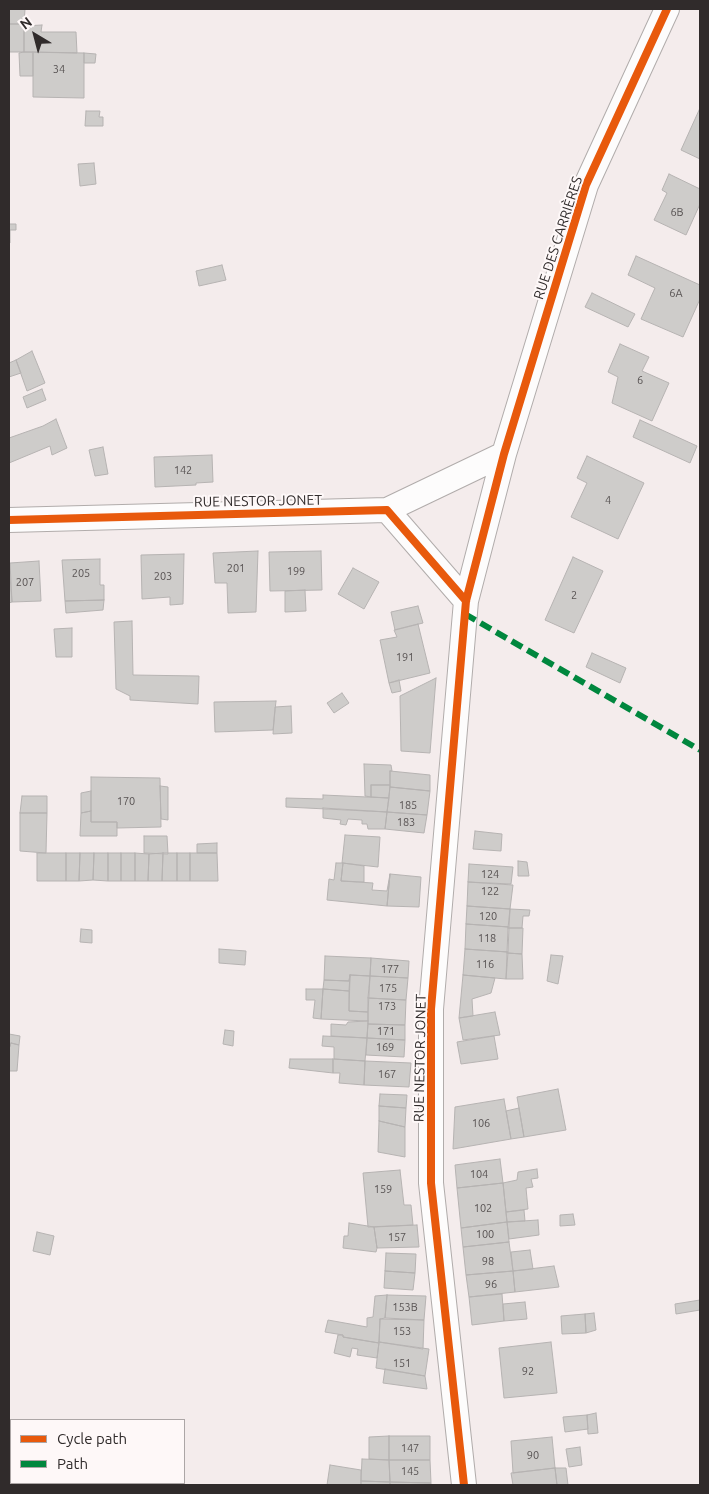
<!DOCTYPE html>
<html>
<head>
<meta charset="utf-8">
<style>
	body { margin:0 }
	#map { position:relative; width:709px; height:1494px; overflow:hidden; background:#f4ecec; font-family:Ubuntu,sans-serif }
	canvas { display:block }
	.frame { position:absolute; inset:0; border:10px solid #302b2b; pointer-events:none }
	.legend { position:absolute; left:10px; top:1419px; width:175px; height:65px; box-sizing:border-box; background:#fef8f8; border:1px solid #aca6a6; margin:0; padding:6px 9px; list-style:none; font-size:15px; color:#302b2b }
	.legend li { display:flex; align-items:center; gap:10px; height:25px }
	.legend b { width:25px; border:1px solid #aca6a6 }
	.north { position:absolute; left:10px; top:10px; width:50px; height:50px; -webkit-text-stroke:4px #fef8f8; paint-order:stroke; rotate:323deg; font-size:14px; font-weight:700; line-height:20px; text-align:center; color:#302b2b }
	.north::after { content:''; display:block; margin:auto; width:18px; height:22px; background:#302b2b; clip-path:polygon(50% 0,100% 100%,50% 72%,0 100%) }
</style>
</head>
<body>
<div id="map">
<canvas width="709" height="1494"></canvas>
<div class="frame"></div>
<ul class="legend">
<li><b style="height:6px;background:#e8590c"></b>Cycle path</li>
<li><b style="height:6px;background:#00873e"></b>Path</li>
</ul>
<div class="north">N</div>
</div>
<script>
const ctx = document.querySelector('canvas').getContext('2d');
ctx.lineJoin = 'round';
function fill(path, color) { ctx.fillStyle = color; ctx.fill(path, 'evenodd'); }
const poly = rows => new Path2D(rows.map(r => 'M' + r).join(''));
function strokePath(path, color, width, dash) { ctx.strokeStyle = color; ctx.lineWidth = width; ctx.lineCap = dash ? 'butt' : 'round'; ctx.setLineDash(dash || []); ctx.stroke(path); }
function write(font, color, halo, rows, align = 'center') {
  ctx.font = font + ' Ubuntu,sans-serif'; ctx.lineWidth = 4; ctx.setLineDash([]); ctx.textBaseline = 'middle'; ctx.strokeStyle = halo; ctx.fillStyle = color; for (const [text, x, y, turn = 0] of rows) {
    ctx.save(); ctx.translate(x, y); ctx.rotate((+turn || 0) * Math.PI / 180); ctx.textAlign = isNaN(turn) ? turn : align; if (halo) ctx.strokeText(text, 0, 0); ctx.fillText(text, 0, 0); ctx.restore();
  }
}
const building = poly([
	[9,9,25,9,24,24,9,24,9,9],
	[9,24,24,24,24,52,9,52,9,24],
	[42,25,41,32,76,32,77,53,24,52,24,26,42,25],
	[24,52,33,52,33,76,20,76,19,53,24,52],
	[33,52,84,53,84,98,33,97,33,52],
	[84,53,96,54,95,63,84,63,84,53],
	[700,108,700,159,681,150,700,108],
	[86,111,100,111,99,117,103,117,103,126,85,126,86,111],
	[94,163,96,184,80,186,78,164,94,163],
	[669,174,700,189,700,204,686,235,654,220,667,193,662,190,669,174],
	[9,224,16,224,16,230,10,230,10,243,9,243,9,224],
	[636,256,700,285,700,299,683,337,641,319,655,288,628,275,636,256],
	[222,265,226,280,199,286,196,271,222,265],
	[592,293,635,314,628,327,585,307,592,293],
	[620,344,649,357,642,371,669,383,652,421,612,403,618,377,608,372,620,344],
	[32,351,45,383,27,391,16,360,32,351],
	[16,360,21,373,9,377,9,363,16,360],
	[42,389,46,400,27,408,23,397,42,389],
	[56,419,67,448,52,455,50,446,9,463,9,438,43,426,56,419],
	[640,420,697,446,690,463,633,437,640,420],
	[103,447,108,474,95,476,89,450,103,447],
	[212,455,213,482,196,483,196,485,155,487,154,457,212,455],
	[587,456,644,483,618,539,571,517,587,483,577,478,587,456],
	[258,551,256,612,228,613,227,583,215,583,213,553,258,551],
	[321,551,322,590,270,591,269,552,321,551],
	[184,554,183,604,170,605,170,597,142,599,141,555,184,554],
	[573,557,603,571,574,633,545,620,573,557],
	[100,559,100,585,104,585,104,600,65,601,62,560,100,559],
	[39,561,41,601,12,602,10,563,39,561],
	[9,563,12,602,9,603,9,563],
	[353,568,379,582,364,609,338,594,353,568],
	[305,590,306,611,285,612,285,591,305,590],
	[104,600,103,610,66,613,65,601,104,600],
	[418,606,423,623,395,630,391,612,418,606],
	[132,621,133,675,199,676,198,704,130,700,130,696,116,689,114,622,132,621],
	[418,624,430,673,389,683,380,640,397,637,394,630,418,624],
	[72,628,72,657,56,657,54,629,72,628],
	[592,653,626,668,620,683,586,667,592,653],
	[436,678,430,753,401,751,400,696,436,678],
	[399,680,401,691,392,693,389,683,399,680],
	[342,693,349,703,334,713,327,703,342,693],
	[276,701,273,730,215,732,214,702,276,701],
	[291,706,292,733,273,734,275,707,291,706],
	[364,764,391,765,392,771,390,771,390,785,371,785,371,797,365,796,364,764],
	[390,771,430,775,430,791,390,787,390,771],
	[91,777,160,778,161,827,117,828,117,822,91,822,91,777],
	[371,785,390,785,389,798,371,797,371,785],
	[160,786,168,787,168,820,161,819,160,786],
	[390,787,430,791,427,815,387,812,390,787],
	[91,791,91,811,81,813,81,793,91,791],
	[323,795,389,798,387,812,286,807,286,798,323,799,323,795],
	[22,796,47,796,47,813,20,813,22,796],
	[323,808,387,812,385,829,368,829,367,824,362,824,362,820,348,819,346,825,340,824,341,820,323,818,323,808],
	[91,811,91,822,117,822,117,836,80,836,81,813,91,811],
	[387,812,427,815,424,833,385,829,387,812],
	[20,813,47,813,46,853,20,851,20,813],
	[475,831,502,834,501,851,473,849,475,831],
	[345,835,380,837,378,867,342,863,345,835],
	[144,836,167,836,168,854,144,853,144,836],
	[217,843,217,853,197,853,197,844,217,843],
	[37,853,66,853,66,881,37,881,37,853],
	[66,853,80,853,79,881,66,881,66,853],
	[80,853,94,853,93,880,79,881,80,853],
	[94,853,108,853,108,881,93,880,94,853],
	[108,853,121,853,121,881,108,881,108,853],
	[121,853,135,853,135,881,121,881,121,853],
	[135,853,149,854,148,881,135,881,135,853],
	[163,853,177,853,177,881,162,881,163,853],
	[163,853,162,881,148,881,149,854,163,853],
	[177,853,190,853,190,881,177,881,177,853],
	[190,853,217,853,218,881,190,881,190,853],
	[518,861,527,862,529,876,518,876,518,861],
	[336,863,343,863,341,881,373,883,372,890,387,891,390,874,387,906,327,900,329,879,334,880,336,863],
	[343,863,364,866,364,882,341,881,343,863],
	[469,864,513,867,511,884,468,882,469,864],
	[390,874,421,877,419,907,387,906,390,874],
	[468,882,513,885,510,909,467,906,468,882],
	[467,906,510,909,509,927,466,924,467,906],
	[510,909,530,910,529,916,523,916,522,928,508,928,510,909],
	[466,924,509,927,508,952,465,949,466,924],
	[508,928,523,928,522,954,507,953,508,928],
	[81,929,92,930,92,943,80,942,81,929],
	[219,949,246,951,245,965,219,963,219,949],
	[465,949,508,952,506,979,463,975,465,949],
	[507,953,522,954,523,979,506,979,507,953],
	[551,955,563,956,558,984,547,981,551,955],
	[325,956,371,958,370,976,350,975,349,981,324,980,325,956],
	[371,958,409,961,408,978,370,976,371,958],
	[350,975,370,976,368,1012,349,1011,350,975],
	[350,975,349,991,323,989,324,980,349,981,350,975],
	[463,975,495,978,491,993,472,999,473,1016,459,1018,463,975],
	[370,976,408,978,406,1000,368,998,370,976],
	[306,989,323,989,321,1019,313,1018,315,1000,306,1000,306,989],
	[323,989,349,991,349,1011,368,1012,368,1021,321,1019,323,989],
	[368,998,406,1000,405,1025,368,1024,368,998],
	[495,1012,500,1035,463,1040,459,1018,495,1012],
	[368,1021,367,1038,331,1036,331,1024,346,1025,348,1022,368,1021],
	[368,1024,405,1025,405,1040,367,1038,368,1024],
	[225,1030,234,1031,233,1046,223,1044,225,1030],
	[9,1034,20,1036,19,1045,11,1043,9,1049,9,1034],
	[323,1036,367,1038,365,1061,334,1059,334,1047,322,1046,323,1036],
	[494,1036,498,1059,461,1064,457,1042,494,1036],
	[367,1038,405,1040,404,1057,366,1055,367,1038],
	[11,1043,19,1045,17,1071,9,1071,9,1049,11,1043],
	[290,1059,333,1059,333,1073,289,1068,290,1059],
	[333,1059,365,1061,364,1085,339,1083,340,1073,333,1073,333,1059],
	[365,1061,411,1063,409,1087,364,1085,365,1061],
	[558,1089,566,1130,524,1137,517,1097,558,1089],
	[380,1094,407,1095,406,1108,379,1106,380,1094],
	[504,1099,511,1139,453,1149,455,1107,504,1099],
	[379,1106,406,1108,405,1127,379,1121,379,1106],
	[519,1108,524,1137,511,1139,506,1111,519,1108],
	[379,1121,405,1127,405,1157,378,1152,379,1121],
	[500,1159,503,1183,457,1188,455,1165,500,1159],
	[537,1169,538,1178,531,1179,533,1187,526,1188,528,1209,506,1212,503,1183,517,1180,518,1172,537,1169],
	[400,1170,404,1205,411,1205,413,1225,368,1227,363,1173,400,1170],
	[503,1183,507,1222,461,1228,457,1188,503,1183],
	[524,1210,525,1221,507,1222,506,1212,524,1210],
	[573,1214,575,1225,560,1226,560,1215,573,1214],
	[538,1220,539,1235,509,1239,507,1222,538,1220],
	[507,1222,509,1242,463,1247,461,1228,507,1222],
	[349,1223,374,1227,377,1248,376,1252,343,1248,344,1236,348,1236,349,1223],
	[417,1225,419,1247,377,1248,374,1227,417,1225],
	[37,1232,54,1236,50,1255,33,1251,37,1232],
	[509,1242,513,1271,466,1275,463,1247,509,1242],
	[530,1250,533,1269,513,1271,511,1252,530,1250],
	[386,1253,416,1254,415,1273,385,1271,386,1253],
	[554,1266,559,1287,515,1292,513,1271,554,1266],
	[385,1271,415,1273,413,1290,384,1288,385,1271],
	[513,1271,515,1292,469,1297,466,1275,513,1271],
	[502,1294,504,1321,472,1325,469,1297,502,1294],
	[387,1295,426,1296,424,1320,385,1318,387,1295],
	[387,1295,385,1318,380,1319,379,1343,343,1337,343,1335,325,1332,328,1320,367,1327,367,1318,373,1317,375,1296,387,1295],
	[700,1300,700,1310,676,1314,675,1304,700,1300],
	[525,1302,527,1319,504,1321,503,1304,525,1302],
	[594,1313,596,1330,586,1333,585,1314,594,1313],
	[585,1314,586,1333,562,1334,561,1316,585,1314],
	[380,1319,424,1320,423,1349,379,1342,380,1319],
	[338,1335,343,1335,343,1337,379,1343,377,1358,357,1355,358,1349,352,1348,350,1357,334,1353,338,1335],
	[379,1342,429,1349,425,1376,376,1368,379,1342],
	[551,1342,557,1393,504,1398,499,1348,551,1342],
	[385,1369,425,1376,427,1389,383,1383,385,1369],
	[596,1413,598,1433,588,1434,587,1415,596,1413],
	[587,1415,588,1429,565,1432,563,1417,587,1415],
	[389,1436,430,1436,430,1460,389,1460,389,1436],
	[389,1436,389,1460,369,1459,369,1437,389,1436],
	[552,1437,555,1468,513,1473,511,1441,552,1437],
	[580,1447,582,1465,569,1467,566,1449,580,1447],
	[362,1459,389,1460,390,1482,361,1481,362,1459],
	[389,1460,430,1460,431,1483,390,1482,389,1460],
	[330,1465,361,1470,361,1485,327,1485,330,1465],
	[555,1468,557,1485,513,1485,511,1473,555,1468],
	[555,1468,566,1468,568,1485,557,1485,555,1468],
	[361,1481,390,1482,390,1485,361,1485,361,1481],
	[390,1482,431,1483,431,1485,390,1485,390,1482]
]);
const minor = poly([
	[387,510,504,454],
	[9,520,387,510,466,601],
	[464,1485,431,1183,431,1009,466,601,504,454,586,185,667,9]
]);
const quiet = poly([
	[465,614,700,750]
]);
const cycleway = poly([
	[9,520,387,510,466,601],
	[464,1485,431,1183,431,1009,466,601,504,454,586,185,667,9]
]);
const numberNames = [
	["34",59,69],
	["6B",677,212],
	["6A",676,293],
	["6",640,380],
	["142",183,470],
	["4",608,500],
	["201",236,568],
	["199",296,571],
	["205",81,573],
	["203",163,576],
	["207",25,582],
	["2",574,595],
	["191",405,657],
	["170",126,801],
	["185",408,805],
	["183",406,822],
	["124",490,874],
	["122",490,891],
	["120",488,916],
	["118",487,938],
	["116",485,964],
	["177",390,969],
	["175",388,988],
	["173",387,1006],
	["171",386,1031],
	["169",385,1047],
	["167",387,1074],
	["106",481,1123],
	["104",479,1174],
	["159",383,1189],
	["102",483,1208],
	["100",485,1234],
	["157",397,1237],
	["98",488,1261],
	["96",491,1284],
	["153B",405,1307],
	["153",402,1331],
	["151",402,1363],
	["92",528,1371],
	["147",410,1448],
	["90",533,1455],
	["145",410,1471]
];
const streetNames = [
	["RUE DES CARRIÈRES",558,238,-72],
	["RUE NESTOR JONET",258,501,-1],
	["RUE NESTOR JONET",420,1058,-89]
];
fill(building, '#ceccca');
strokePath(building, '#b6b3b2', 1);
strokePath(minor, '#b1acab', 26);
strokePath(minor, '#fdfcfc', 24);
strokePath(quiet, '#00873e', 6, [12, 6]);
strokePath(cycleway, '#e8590c', 8);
write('11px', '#585353', null, numberNames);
write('14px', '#302b2b', '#fef8f8', streetNames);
</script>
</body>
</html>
